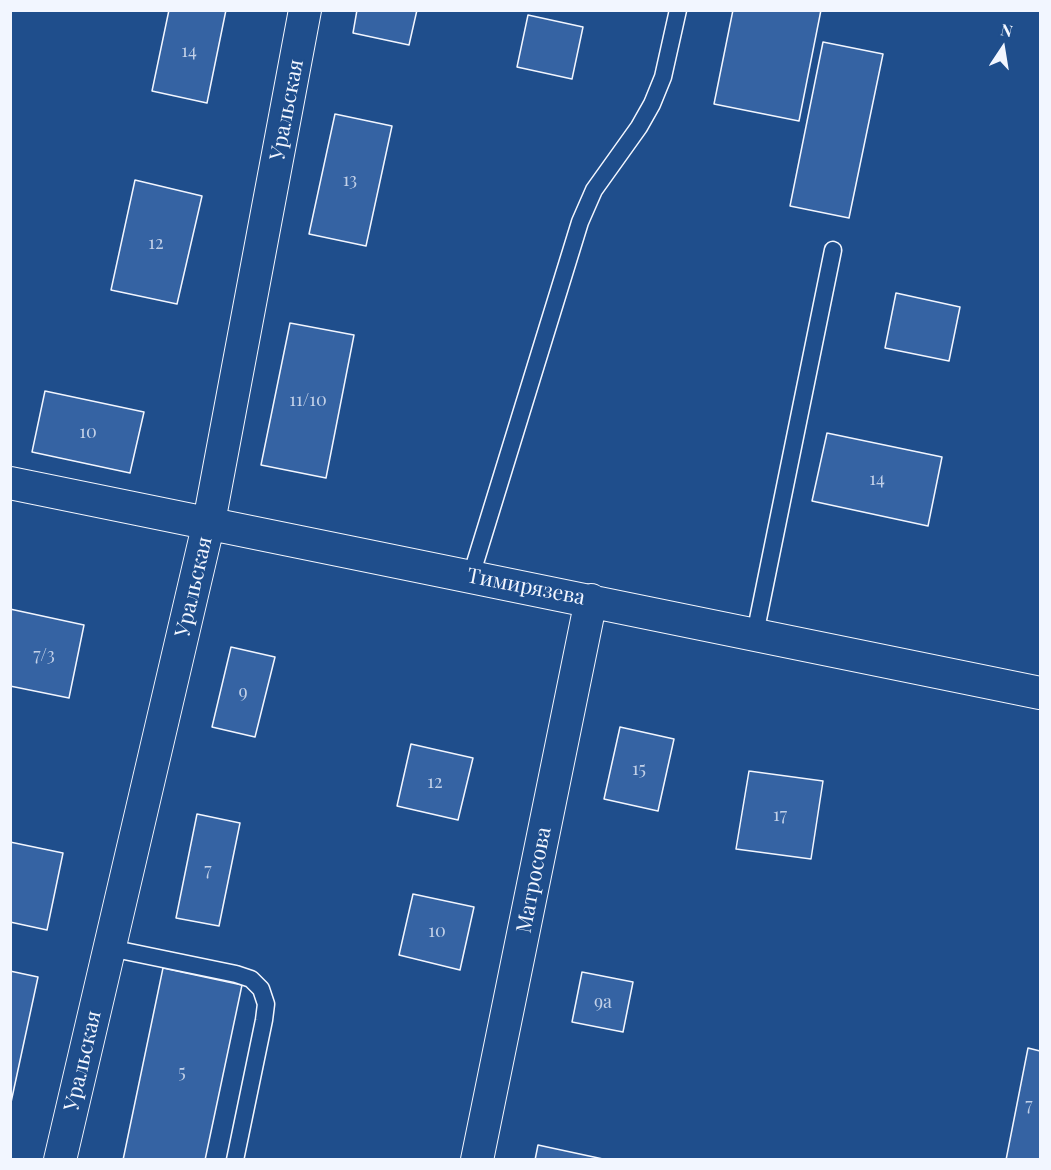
<!DOCTYPE html>
<html>
<head>
<meta charset="utf-8">
<style>
	body { margin:0 }
	#map { position:relative; width:1051px; height:1170px; overflow:hidden; background:#1f4e8c; font-family:"Playfair Display",serif }
	canvas { display:block }
	.frame { position:absolute; inset:0; border:12px solid #f2f6ff; pointer-events:none }
	.north { position:absolute; left:973px; top:18px; width:60px; height:60px; -webkit-text-stroke:4px #1f4e8c; paint-order:stroke; rotate:12deg; font-size:16px; font-weight:700; line-height:24px; text-align:center; color:#f2f6ff }
	.north::after { content:''; display:block; margin:auto; width:21px; height:27px; background:#f2f6ff; clip-path:polygon(50% 0,100% 100%,50% 72%,0 100%) }
</style>
</head>
<body>
<div id="map">
<canvas width="1051" height="1170"></canvas>
<div class="frame"></div>
<div class="north">N</div>
</div>
<script>
const ctx = document.querySelector('canvas').getContext('2d');
ctx.lineJoin = 'round';
function fill(path, color) { ctx.fillStyle = color; ctx.fill(path, 'evenodd'); }
const poly = rows => new Path2D(rows.map(r => 'M' + r).join(''));
function strokePath(path, color, width, dash) { ctx.strokeStyle = color; ctx.lineWidth = width; ctx.lineCap = dash ? 'butt' : 'round'; ctx.setLineDash(dash || []); ctx.stroke(path); }
function write(font, color, halo, rows, align = 'center') {
  ctx.font = font + ' "Playfair Display",serif'; ctx.lineWidth = 4.5; ctx.setLineDash([]); ctx.textBaseline = 'middle'; ctx.strokeStyle = halo; ctx.fillStyle = color; for (const [text, x, y, turn = 0] of rows) {
    ctx.save(); ctx.translate(x, y); ctx.rotate((+turn || 0) * Math.PI / 180); ctx.textAlign = isNaN(turn) ? turn : align; if (halo) ctx.strokeText(text, 0, 0); ctx.fillText(text, 0, 0); ctx.restore();
  }
}
const building = poly([
	[169,10,226,10,207,103,152,91,169,10],
	[357,10,417,10,409,45,353,33,357,10],
	[733,10,821,10,799,121,714,104,733,10],
	[528,15,583,27,572,79,517,67,528,15],
	[823,42,883,54,849,218,790,206,823,42],
	[335,114,392,126,366,246,309,234,335,114],
	[135,180,202,196,177,304,111,290,135,180],
	[896,293,960,307,949,361,885,348,896,293],
	[290,323,354,335,326,478,261,465,290,323],
	[45,391,144,412,130,473,32,452,45,391],
	[827,433,942,457,928,526,812,501,827,433],
	[10,609,84,625,69,698,10,686,10,609],
	[231,647,275,657,255,737,212,727,231,647],
	[620,727,674,739,658,811,604,799,620,727],
	[411,744,473,758,458,820,397,806,411,744],
	[749,771,823,781,811,859,736,849,749,771],
	[197,814,240,823,219,926,176,918,197,814],
	[10,842,63,853,47,930,10,922,10,842],
	[413,894,474,907,460,970,399,955,413,894],
	[163,968,242,985,205,1160,123,1160,163,968],
	[10,971,38,977,10,1107,10,971],
	[582,972,633,982,623,1032,572,1022,582,972],
	[1028,1048,1040,1051,1040,1160,1006,1160,1028,1048],
	[538,1145,603,1159,603,1160,535,1160,538,1145]
]);
const service = poly([
	[471,576,580,222,594,190,639,127,652,104,663,77,678,10],
	[755,634,833,250],
	[110,948,236,974,251,979,261,989,266,1004,264,1020,235,1160]
]);
const minor = poly([
	[10,483,1040,693],
	[60,1160,209,522,305,10],
	[477,1160,591,600]
]);
const numberNames = [
	["14",189,51],
	["13",350,180],
	["12",156,243],
	["11/10",308,400],
	["10",88,432],
	["14",877,479],
	["7/3",44,655],
	["9",243,692],
	["15",639,769],
	["12",435,782],
	["17",780,815],
	["7",208,870],
	["10",437,931],
	["9а",603,1002],
	["5",182,1072],
	["7",1029,1105]
];
const streetNames = [
	["Уральская",287,110,-79],
	["Уральская",194,587,-77],
	["Тимирязева",526,587,11],
	["Матросова",534,880,-79],
	["Уральская",83,1061,-77]
];
fill(building, '#3563a3');
strokePath(building, '#f2f6ff', 1.5);
strokePath(service, '#f2f6ff', 19);
strokePath(minor, '#f2f6ff', 34);
strokePath(service, '#1f4e8c', 16);
strokePath(minor, '#1f4e8c', 32);
write('18px', '#c3d1e8', null, numberNames);
write('21px', '#f2f6ff', '#1f4e8c', streetNames);
</script>
</body>
</html>
